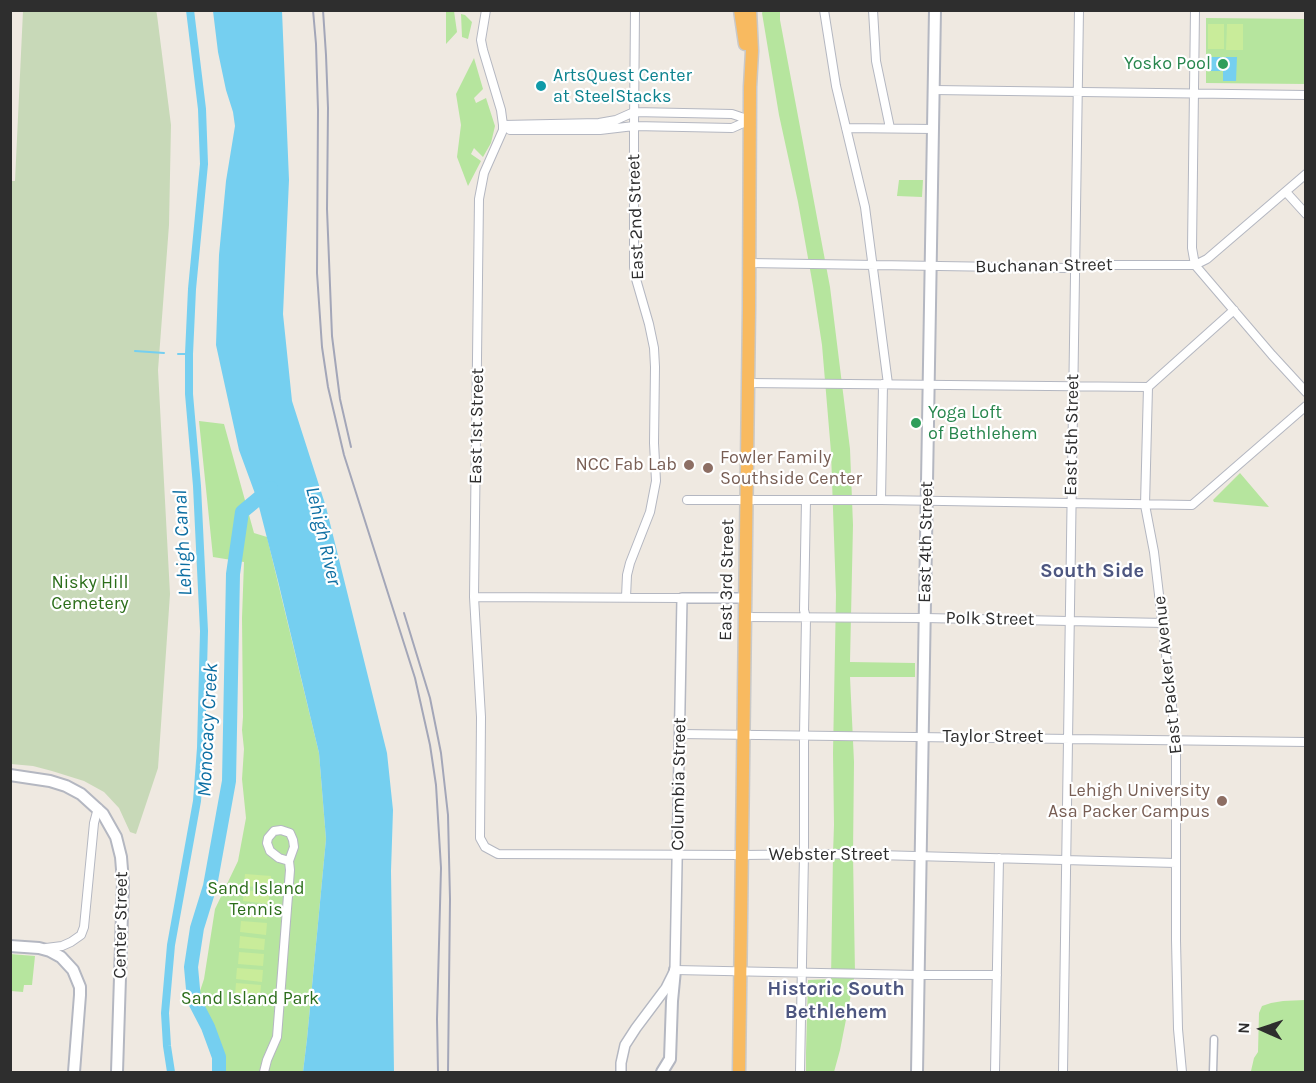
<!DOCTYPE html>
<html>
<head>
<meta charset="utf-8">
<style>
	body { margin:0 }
	#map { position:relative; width:1316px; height:1083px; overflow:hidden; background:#efe9e1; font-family:Karla,sans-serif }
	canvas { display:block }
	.frame { position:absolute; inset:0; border:12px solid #2e2e2e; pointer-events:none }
	.north { position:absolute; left:1232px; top:999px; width:60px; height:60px; -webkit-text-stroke:4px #fff; paint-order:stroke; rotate:273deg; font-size:16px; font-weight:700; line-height:24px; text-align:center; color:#2e2e2e }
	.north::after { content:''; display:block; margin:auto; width:21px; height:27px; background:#2e2e2e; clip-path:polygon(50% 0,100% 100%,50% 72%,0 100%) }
</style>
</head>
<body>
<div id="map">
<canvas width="1316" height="1083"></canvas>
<div class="frame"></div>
<div class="north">N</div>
</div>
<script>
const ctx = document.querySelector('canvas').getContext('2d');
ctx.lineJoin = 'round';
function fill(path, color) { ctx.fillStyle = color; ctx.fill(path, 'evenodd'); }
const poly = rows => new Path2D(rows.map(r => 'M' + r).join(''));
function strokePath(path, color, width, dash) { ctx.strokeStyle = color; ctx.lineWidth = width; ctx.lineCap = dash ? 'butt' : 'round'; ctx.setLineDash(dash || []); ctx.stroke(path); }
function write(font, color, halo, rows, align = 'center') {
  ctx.font = font + ' Karla,sans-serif'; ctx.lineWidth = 4.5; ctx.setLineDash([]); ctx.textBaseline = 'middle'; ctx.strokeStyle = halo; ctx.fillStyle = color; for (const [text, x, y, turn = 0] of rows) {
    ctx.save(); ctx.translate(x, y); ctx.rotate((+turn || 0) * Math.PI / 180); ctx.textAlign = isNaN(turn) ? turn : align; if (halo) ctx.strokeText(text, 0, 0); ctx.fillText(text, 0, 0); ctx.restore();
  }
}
const green = poly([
	[446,11,454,11,457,32,446,44],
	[763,11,780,11,780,20,830,287,850,449,853,525,850,662,915,663,915,677,850,677,854,762,853,854,855,974,840,1050,834,1072,806,1072,806,1053,808,980,831,979,833,854,834,825,833,753,836,595,831,452,822,345,813,286,798,202,779,115,762,13],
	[461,14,465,15,472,22,468,39,462,37],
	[1206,18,1305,19,1305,84,1206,83],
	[474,58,483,89,474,98,476,103,486,98,495,126,491,143,483,157,474,148,471,154,481,161,468,186,457,157,461,125,456,94],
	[899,180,923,180,922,197,897,196],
	[199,421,224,424,254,533,267,537,319,753,326,839,307,1039,303,1072,224,1072,220,1053,197,1000,204,979,215,909,238,861,246,818,242,779,244,749,242,730,243,717,242,618,244,562,213,557],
	[1240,473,1269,507,1214,502,1213,500],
	[10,954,35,956,32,985,24,985,23,992,11,991],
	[1305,1000,1306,1069,1303,1072,1214,1072,1214,1071,1251,1071,1254,1058,1258,1052,1259,1013,1262,1006,1271,1003,1283,1001]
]);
const cemetery = poly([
	[23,11,156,10,157,15,171,125,169,225,158,370,170,594,158,768,136,834,130,832,119,808,104,792,84,781,52,771,33,766,11,764,10,181,15,181]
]);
const pitch = poly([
	[1208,24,1224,24,1224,49,1208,49],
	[1227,24,1243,24,1243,50,1226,50],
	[245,874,271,876,270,888,244,886],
	[244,890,269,892,269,904,243,901],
	[243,905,268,907,267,919,242,917],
	[241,921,267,923,266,935,240,932],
	[240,936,265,939,264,950,239,948],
	[239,952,264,954,263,966,238,964],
	[237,968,263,970,262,982,236,979],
	[236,983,261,985,260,997,235,995]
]);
const water = poly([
	[213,11,282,11,289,180,283,314,292,401,326,507,387,753,393,810,391,871,394,1072,303,1072,307,1039,326,839,319,753,278,581,257,499,239,450,216,345,219,255,226,181,235,126,233,112,226,90,218,52],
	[1209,57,1237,57,1236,81,1223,81,1223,71,1209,71]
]);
const stream = poly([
	[135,351,164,353],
	[178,354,189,354]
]);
const canal = poly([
	[171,1072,167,1046,165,1013,171,945,197,801,201,748,204,631,197,486,189,394,189,354,192,289,204,164,202,109,190,10]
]);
const river = poly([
	[219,1072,219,1057,208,1027,194,1000,191,967,197,928,210,886,229,781,233,574,242,512,271,488]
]);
const pedestrian = poly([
	[1213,1072,1214,1039]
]);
const minor = poly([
	[486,10,481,40,483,50,501,110,503,125,503,130,484,173,479,199,474,597,481,717,480,838,485,847,498,854,742,855,840,854,1176,863],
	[824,10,836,86,865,207,888,384],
	[873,10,876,61,890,128],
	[1195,10,1192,248,1195,265,1272,355,1306,392],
	[934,90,1306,95],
	[503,125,599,123,616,120,634,112,732,114,750,120],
	[846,128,933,129],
	[510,130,600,130,634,126,732,128,750,120],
	[1286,192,1306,214],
	[749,263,1066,268,1075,265,1195,265,1207,259,1306,174],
	[748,383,1148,387,1234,310],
	[1148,387,1145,505,1154,552,1176,740,1176,940,1178,1029,1182,1072],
	[687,500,881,500,1192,505,1306,406],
	[881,500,883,384],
	[474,597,682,598],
	[626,597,627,575,630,563,650,512,656,481,654,443,655,367,654,348,649,324,636,279,634,267,634,126,635,10],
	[744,617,925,618,1164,623],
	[680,734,1306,742],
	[46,948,62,946,71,942,81,935,84,927,94,823,98,808],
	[675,970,918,975,997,975],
	[264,1072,267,1060,277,1037,290,870,289,861,294,847,293,840,290,833,281,830,274,831,268,838,267,843,270,851,279,858,289,861],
	[800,1072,804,854,804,735,806,618,804,610,806,500],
	[995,1072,999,858],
	[1063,1072,1079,10]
]);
const tertiary = poly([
	[621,1072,621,1063,625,1045,636,1028,666,988,675,970,682,598,745,598]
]);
const secondary = poly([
	[10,775,50,781,66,786,81,794,103,814,116,837,121,857,123,882,117,1072],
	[10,946,39,948,50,951,61,957,73,970,80,987,80,995,74,1072],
	[662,1072,670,1059,672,1001,675,970],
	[917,1072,935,10]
]);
const trunk = poly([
	[740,10,745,44],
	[739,1072,749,309,750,87,752,51,750,10]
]);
const rail = poly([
	[313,10,316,44,318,110,317,273,322,347,328,387,344,455,415,678,430,745,436,785,441,868,437,1019,438,1072],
	[323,10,326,55,328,108,327,209,332,336,340,399,351,447],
	[404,613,430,698,441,753,448,815,450,899,448,1072]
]);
const markers = [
	[1223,64,6,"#2e9e5b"],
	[541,86,6,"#0f9aa8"],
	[916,423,6,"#2e9e5b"],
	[689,465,6,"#8d6e63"],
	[708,468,6,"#8d6e63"],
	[1222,801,6,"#8d6e63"]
];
const leisureNames = [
	["Yosko Pool",1211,64],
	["Yoga Loft",928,413,"left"],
	["of Bethlehem",928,434,"left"]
];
const cultureNames = [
	["ArtsQuest Center",553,76],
	["at SteelStacks",553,97]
];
const streetNames = [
	["East 2nd Street",636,217,-92],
	["Buchanan Street",1044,266,-1],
	["East 1st Street",477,426,-89],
	["East 5th Street",1072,435,-89],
	["East 4th Street",926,542,-89],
	["East 3rd Street",727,580,-89],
	["Polk Street",990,619,1],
	["East Packer Avenue",1168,675,-96],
	["Taylor Street",993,737],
	["Columbia Street",679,784,-89],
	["Webster Street",829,855],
	["Center Street",121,925,-89]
];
const educationNames = [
	["Fowler Family",720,458,"left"],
	["Southside Center",720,479,"left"],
	["NCC Fab Lab",677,465],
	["Lehigh University",1210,791],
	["Asa Packer Campus",1210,812]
];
const parkNames = [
	["Nisky Hill",90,583],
	["Cemetery",90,604],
	["Sand Island",256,889],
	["Tennis",256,910],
	["Sand Island Park",250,999]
];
const waterNames = [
	["Lehigh River",323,536,77],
	["Lehigh Canal",183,543,-93],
	["Monocacy Creek",208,730,-87]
];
const neighbourhoodNames = [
	["South Side",1092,571],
	["Historic South",836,989],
	["Bethlehem",836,1012]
];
fill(green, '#b6e59e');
fill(cemetery, '#c8d9b8');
fill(pitch, '#c9ec9a');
fill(water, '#75cff0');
strokePath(stream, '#75cff0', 2);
strokePath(canal, '#75cff0', 8);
strokePath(river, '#75cff0', 14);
strokePath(pedestrian, '#b4b7c1', 9);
strokePath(minor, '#b4b7c1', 10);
strokePath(tertiary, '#b4b7c1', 12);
strokePath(secondary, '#b4b7c1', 14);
strokePath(trunk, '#c9c9c9', 15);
strokePath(pedestrian, '#fff', 6);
strokePath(minor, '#fff', 8);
strokePath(tertiary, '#fff', 9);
strokePath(secondary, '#fff', 10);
strokePath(trunk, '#f8ba60', 12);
strokePath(rail, '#a3a6b8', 2);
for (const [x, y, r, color] of markers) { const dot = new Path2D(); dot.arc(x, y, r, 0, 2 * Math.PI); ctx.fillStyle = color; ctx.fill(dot); strokePath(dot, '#fff', 2); }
write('18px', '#27864d', '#fff', leisureNames, 'right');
write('18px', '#0d838f', '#fff', cultureNames, 'left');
write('18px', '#2e2e2e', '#fff', streetNames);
write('18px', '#785e54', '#fff', educationNames, 'right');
write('18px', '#2c6e1b', '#fff', parkNames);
write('italic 20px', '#0d6fa3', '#fff', waterNames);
write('bold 20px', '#4d5680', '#fff', neighbourhoodNames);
</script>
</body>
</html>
